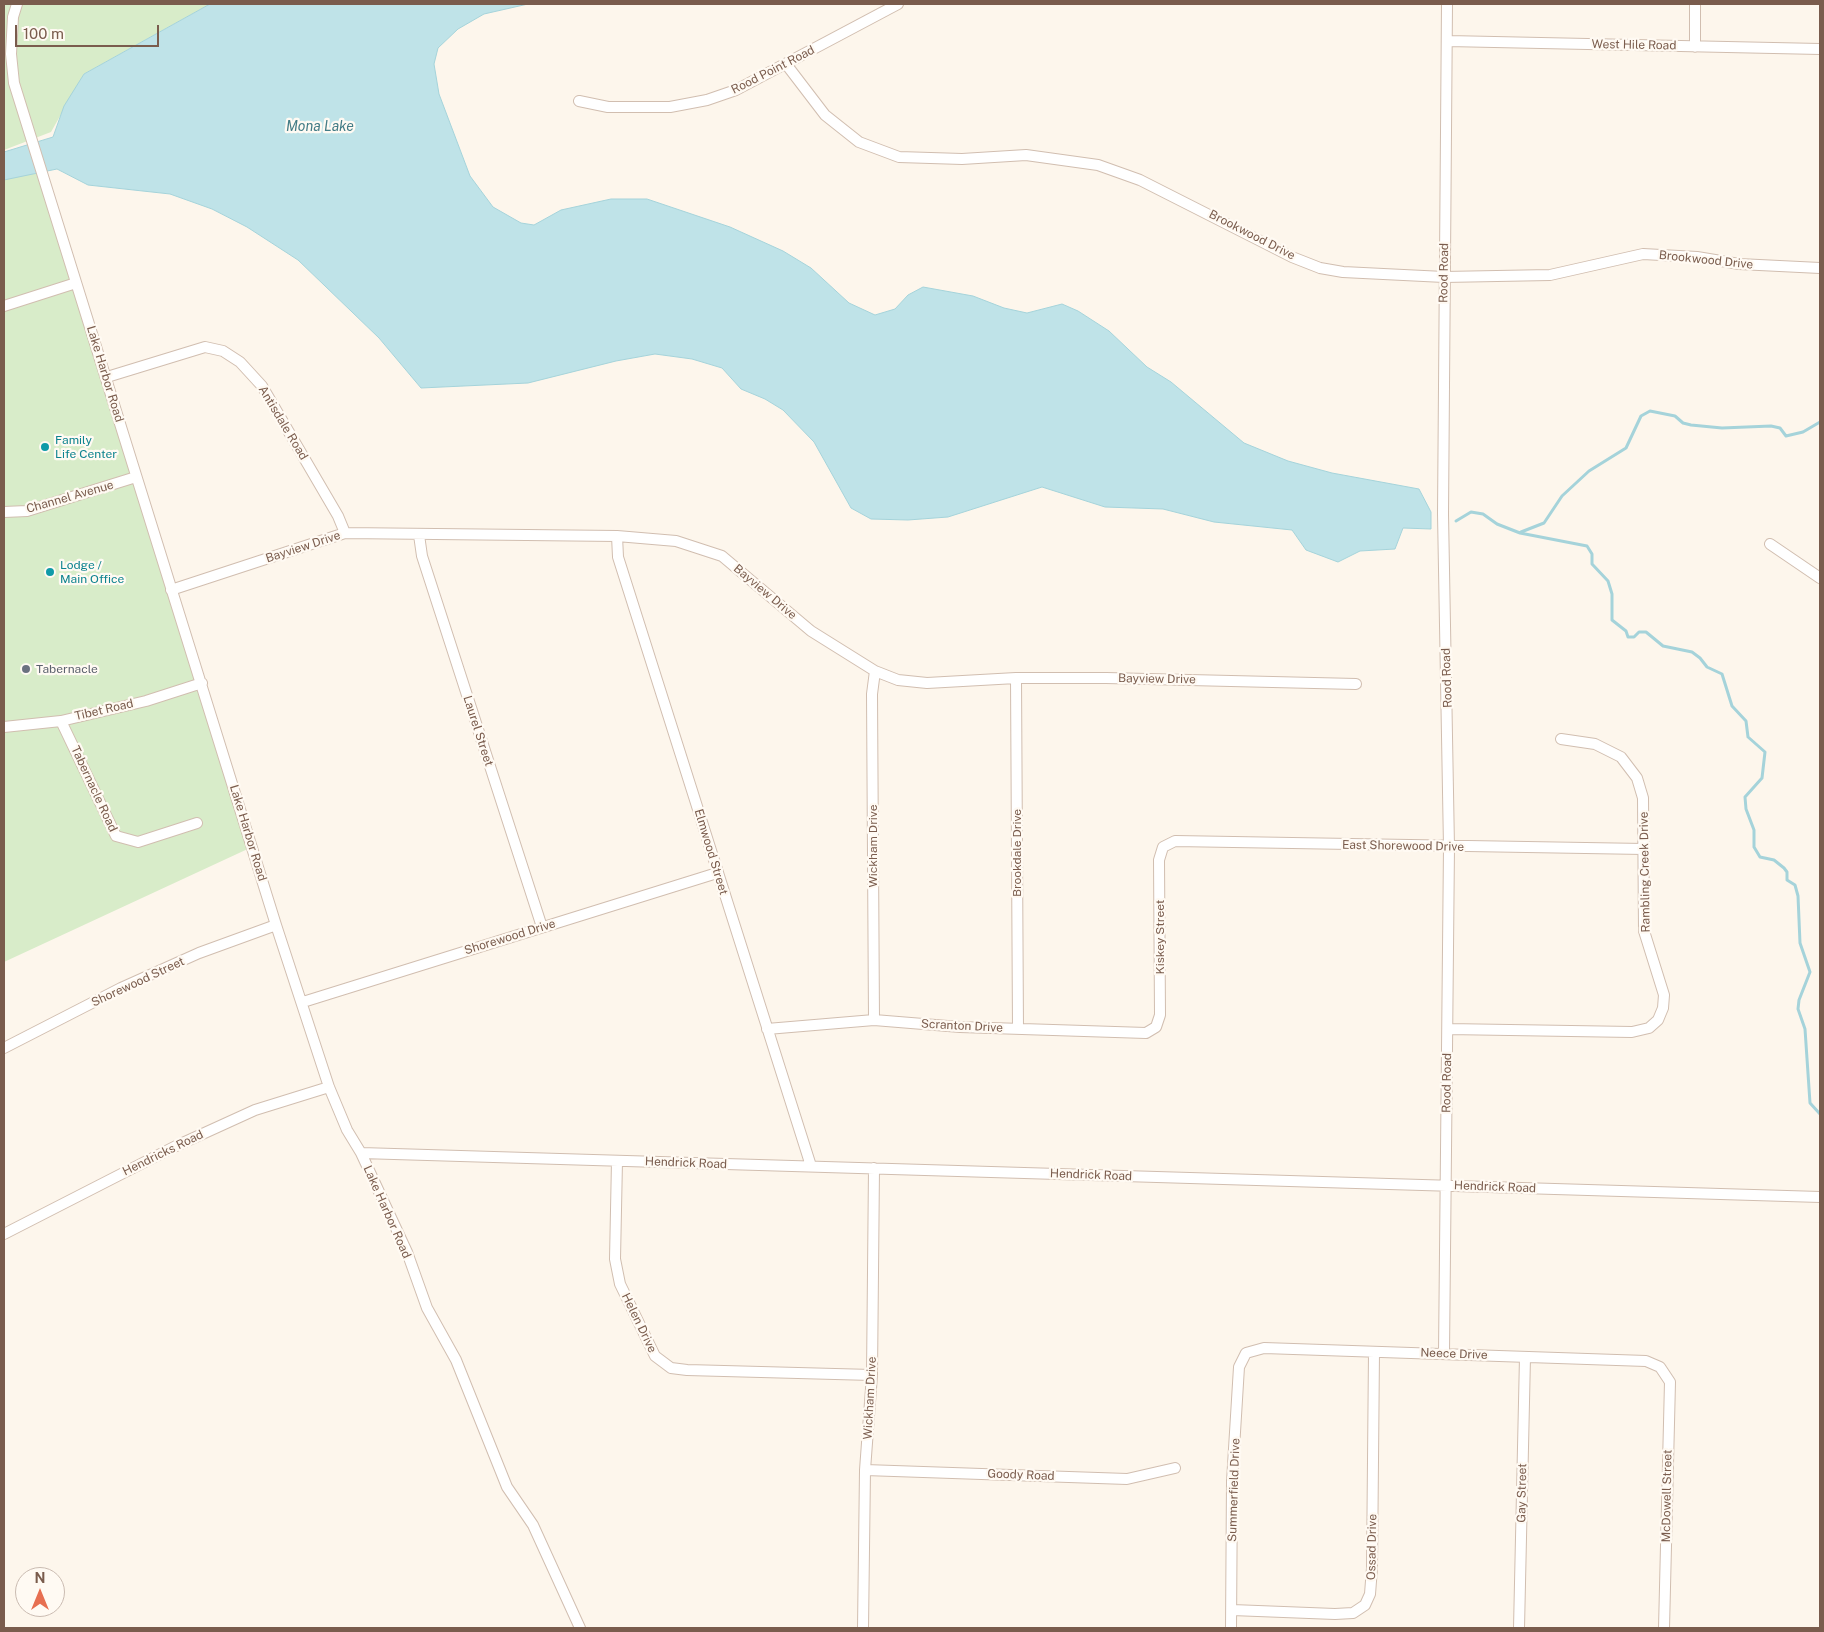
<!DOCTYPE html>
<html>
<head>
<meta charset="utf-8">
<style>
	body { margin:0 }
	#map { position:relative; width:1824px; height:1632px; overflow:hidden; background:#fdf6ec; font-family:"Public Sans",sans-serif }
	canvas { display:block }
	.frame { position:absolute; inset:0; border:5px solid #7a5c4d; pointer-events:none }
	.north { position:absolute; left:15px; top:1567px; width:50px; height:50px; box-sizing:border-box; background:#fffaf3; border:1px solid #cabbb1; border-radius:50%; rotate:0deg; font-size:14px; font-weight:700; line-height:20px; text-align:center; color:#7a5c4d }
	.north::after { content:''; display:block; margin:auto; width:18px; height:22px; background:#e76f51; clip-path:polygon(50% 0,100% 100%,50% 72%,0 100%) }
	.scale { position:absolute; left:15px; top:25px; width:144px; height:22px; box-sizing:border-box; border:2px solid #7a5c4d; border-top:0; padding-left:6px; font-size:15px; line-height:18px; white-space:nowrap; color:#7a5c4d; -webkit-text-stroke:4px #fffaf3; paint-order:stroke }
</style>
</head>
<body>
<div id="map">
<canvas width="1824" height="1632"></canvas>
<div class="frame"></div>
<div class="north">N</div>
<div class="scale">100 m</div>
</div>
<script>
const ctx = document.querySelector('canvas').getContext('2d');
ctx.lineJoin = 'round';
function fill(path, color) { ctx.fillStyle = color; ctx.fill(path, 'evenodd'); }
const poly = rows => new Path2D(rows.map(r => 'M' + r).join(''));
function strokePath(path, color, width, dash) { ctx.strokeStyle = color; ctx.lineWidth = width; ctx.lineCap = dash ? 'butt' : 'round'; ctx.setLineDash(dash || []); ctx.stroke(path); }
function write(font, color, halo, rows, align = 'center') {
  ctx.font = font + ' "Public Sans",sans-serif'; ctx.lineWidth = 4.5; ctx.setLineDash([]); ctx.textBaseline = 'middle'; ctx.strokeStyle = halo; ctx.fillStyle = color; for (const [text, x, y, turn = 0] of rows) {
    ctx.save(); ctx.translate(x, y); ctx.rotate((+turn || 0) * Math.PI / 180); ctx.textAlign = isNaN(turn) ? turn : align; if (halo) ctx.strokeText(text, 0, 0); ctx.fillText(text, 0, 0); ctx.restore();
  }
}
const green = poly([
	[4,4,210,4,84,74,51,132,4,150],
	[22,174,43,174,252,847,4,962,4,180]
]);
const water = poly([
	[210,4,528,4,484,14,458,29,438,48,434,64,439,94,470,176,493,207,521,223,534,225,561,210,611,199,647,199,730,227,783,251,811,268,849,303,875,315,895,309,908,295,923,287,973,296,1004,308,1027,313,1062,304,1078,311,1109,331,1147,367,1171,382,1244,443,1288,461,1332,473,1419,489,1431,512,1431,529,1403,528,1395,549,1360,551,1338,562,1306,550,1292,530,1214,522,1163,509,1105,507,1042,487,948,517,908,520,871,519,851,508,814,442,783,410,765,399,741,389,722,368,692,359,655,354,616,361,528,383,421,388,379,338,298,260,247,227,212,209,170,194,88,185,57,169,4,180,4,152,53,137,64,106,84,74,210,4]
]);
const stream = poly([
	[1456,521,1471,512,1483,514,1497,524,1520,533,1587,546,1592,554,1592,564,1608,581,1612,594,1612,620,1626,631,1628,637,1634,637,1639,632,1646,632,1663,646,1692,652,1700,658,1707,667,1722,674,1732,706,1746,721,1748,737,1765,752,1762,778,1745,797,1746,809,1754,830,1754,847,1760,857,1774,860,1784,868,1787,872,1787,880,1795,885,1798,896,1800,943,1810,972,1799,1000,1798,1009,1805,1029,1810,1103,1820,1114],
	[1521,532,1544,523,1562,496,1589,471,1626,448,1641,416,1650,411,1675,416,1683,423,1691,425,1722,428,1771,426,1780,428,1786,436,1803,432,1820,422]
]);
const minor = poly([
	[17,4,13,17,11,54,14,83,276,925,329,1087,347,1130,361,1153,407,1252,427,1308,456,1360,507,1487,533,1525,580,1628],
	[1695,4,1695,47],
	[1448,41,1820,49],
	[786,64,825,115,859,142,899,157,962,159,1026,155,1098,165,1140,180,1292,257,1320,268,1343,272,1444,277,1550,275,1643,254,1697,257,1739,264,1820,268],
	[579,101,608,107,670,107,707,100,736,90,898,4],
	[4,306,76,283],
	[107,377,205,347,223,351,240,362,262,386,338,516,345,533],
	[4,512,27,511,136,477],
	[419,535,422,556,542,927],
	[617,536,618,557,811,1166],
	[1770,544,1820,578],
	[171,590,345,533,617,536,676,541,722,556,811,631,875,671,898,680,927,683,1016,678,1106,678,1356,684],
	[1016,678,1018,1029],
	[61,721,116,836,138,842,197,823],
	[4,727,61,721,146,701,202,683],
	[303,1002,717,873],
	[874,1020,872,694,875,671],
	[767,1029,874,1020,960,1027,1146,1033,1156,1027,1160,1015,1159,860,1163,847,1175,841,1644,849],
	[1448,1029,1632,1032,1649,1028,1658,1020,1663,1008,1664,995,1644,931,1643,798,1637,778,1621,757,1595,744,1561,739],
	[4,1048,121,988,199,953,276,925],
	[361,1153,1820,1197],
	[617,1161,615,1259,620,1284,655,1356,671,1368,687,1370,872,1375],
	[4,1234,176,1146,255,1110,329,1087],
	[1444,1353,1449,847,1443,514,1447,4],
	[865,1470,1127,1479,1175,1468],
	[1232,1610,1335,1614,1353,1613,1365,1605,1370,1594,1372,1568,1374,1352],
	[863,1628,865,1470,872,1375,874,1168],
	[1231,1628,1232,1481,1239,1367,1246,1353,1264,1348,1646,1361,1660,1367,1670,1382,1664,1628],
	[1519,1628,1525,1357]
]);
const markers = [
	[45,447,5,"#0f9aa8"],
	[50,572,5,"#0f9aa8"],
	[26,669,5,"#6b7280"]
];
const streetNames = [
	["West Hile Road",1634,45,1],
	["Rood Point Road",773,70,-27],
	["Brookwood Drive",1252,235,27],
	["Brookwood Drive",1706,260,6],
	["Rood Road",1444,273,-89],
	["Lake Harbor Road",105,374,73],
	["Antisdale Road",283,423,59],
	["Channel Avenue",70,497,-16],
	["Bayview Drive",303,547,-18],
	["Bayview Drive",765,592,40],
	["Rood Road",1447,678,-92],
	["Bayview Drive",1157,679,1],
	["Tibet Road",104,710,-13],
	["Laurel Street",478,731,72],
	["Tabernacle Road",94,789,65],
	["Lake Harbor Road",248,833,73],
	["Wickham Drive",873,846,-90],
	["East Shorewood Drive",1403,846,1],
	["Elmwood Street",711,852,73],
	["Brookdale Drive",1017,853,-90],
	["Rambling Creek Drive",1645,872,-91],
	["Shorewood Drive",510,937,-17],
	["Kiskey Street",1160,937,-90],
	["Shorewood Street",138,982,-25],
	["Scranton Drive",962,1026,3],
	["Rood Road",1447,1083,-89],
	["Hendricks Road",163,1153,-26],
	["Hendrick Road",686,1163,2],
	["Hendrick Road",1091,1175,2],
	["Hendrick Road",1495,1187,2],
	["Lake Harbor Road",387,1212,66],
	["Helen Drive",639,1323,64],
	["Neece Drive",1454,1354,2],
	["Wickham Drive",870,1398,-87],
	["Goody Road",1021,1475,2],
	["Summerfield Drive",1234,1490,-88],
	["Gay Street",1522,1493,-89],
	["McDowell Street",1667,1496,-89],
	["Ossad Drive",1372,1547,-89]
];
const cultureNames = [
	["Family",55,440],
	["Life Center",55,454],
	["Lodge /",60,565],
	["Main Office",60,579]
];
const worshipNames = [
	["Tabernacle",36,669]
];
const waterNames = [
	["Mona Lake",320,127]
];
fill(green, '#d8ecc9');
fill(water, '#bfe3e8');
strokePath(water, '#a5d3da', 1);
strokePath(stream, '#a5d3da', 3);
strokePath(minor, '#d1beb0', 12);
strokePath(minor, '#fff', 10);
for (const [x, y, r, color] of markers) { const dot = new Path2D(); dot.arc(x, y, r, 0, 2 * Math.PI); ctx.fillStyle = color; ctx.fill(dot); strokePath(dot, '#fffaf3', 2); }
write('12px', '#7a5c4d', '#fffaf3', streetNames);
write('12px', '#0d838f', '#fffaf3', cultureNames, 'left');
write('12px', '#5b616d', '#fffaf3', worshipNames, 'left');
write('italic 14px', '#437c86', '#fffaf3', waterNames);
</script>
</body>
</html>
